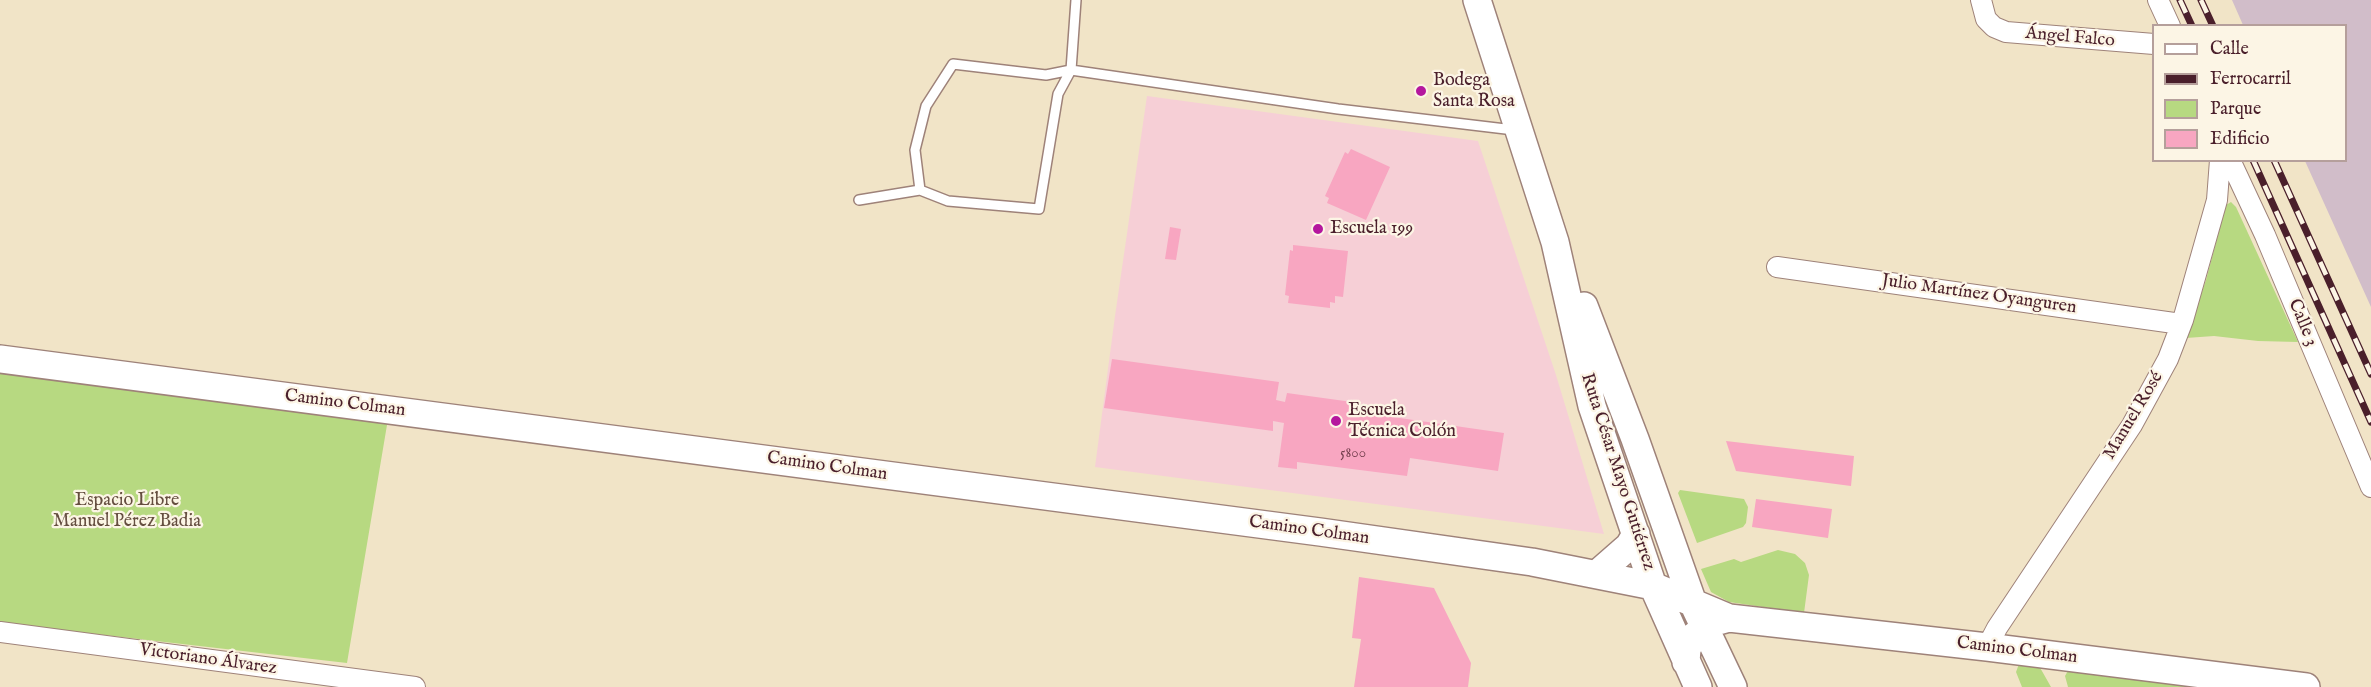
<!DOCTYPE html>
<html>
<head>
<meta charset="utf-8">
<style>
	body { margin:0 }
	#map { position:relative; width:2371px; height:687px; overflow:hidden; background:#f1e4c7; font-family:"IM FELL English",serif }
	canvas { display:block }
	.legend { position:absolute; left:2152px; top:24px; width:195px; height:138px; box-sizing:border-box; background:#fcf5e5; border:2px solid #b59f9b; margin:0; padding:8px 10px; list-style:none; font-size:18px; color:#4a1f2b }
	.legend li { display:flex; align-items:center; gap:12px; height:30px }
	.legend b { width:30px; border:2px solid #b59f9b }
</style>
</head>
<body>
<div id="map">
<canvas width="2371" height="687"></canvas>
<ul class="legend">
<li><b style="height:8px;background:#fff"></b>Calle</li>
<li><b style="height:8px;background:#4a1f2b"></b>Ferrocarril</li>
<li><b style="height:16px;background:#b7d981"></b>Parque</li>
<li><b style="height:16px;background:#f8a6c1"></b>Edificio</li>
</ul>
</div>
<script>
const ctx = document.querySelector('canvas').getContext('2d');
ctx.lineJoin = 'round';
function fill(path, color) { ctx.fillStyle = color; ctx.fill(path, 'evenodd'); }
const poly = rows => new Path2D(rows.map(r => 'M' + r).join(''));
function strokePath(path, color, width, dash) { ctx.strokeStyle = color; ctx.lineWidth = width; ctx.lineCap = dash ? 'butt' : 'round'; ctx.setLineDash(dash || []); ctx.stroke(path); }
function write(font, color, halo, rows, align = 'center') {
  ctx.font = font + ' "IM FELL English",serif'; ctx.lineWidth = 4.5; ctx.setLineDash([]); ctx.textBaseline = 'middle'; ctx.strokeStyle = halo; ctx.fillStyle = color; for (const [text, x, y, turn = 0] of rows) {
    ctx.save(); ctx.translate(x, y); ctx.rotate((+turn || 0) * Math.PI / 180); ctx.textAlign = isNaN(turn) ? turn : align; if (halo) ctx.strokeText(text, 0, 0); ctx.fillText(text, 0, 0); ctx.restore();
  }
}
const built = poly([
	[1147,96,1478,141,1556,375,1604,534,1095,467,1115,316]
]);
const industrial = poly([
	[2232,0,2371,0,2371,307,2305,161,2346,160,2346,26,2243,25]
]);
const green = poly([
	[2231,202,2236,207,2298,342,2258,341,2214,336,2186,338,2206,280,2226,205],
	[0,368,388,419,347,663,0,623],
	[1680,490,1744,499,1748,507,1746,523,1743,527,1697,543,1678,493],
	[1778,550,1795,554,1805,563,1809,575,1804,613,1729,602,1711,592,1701,569,1734,559,1741,562],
	[2019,664,2038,664,2051,687,2022,687,2016,672],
	[2069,669,2240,687,2068,687,2065,676]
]);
const building = poly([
	[1351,149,1390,167,1366,220,1327,203,1329,198,1325,196,1345,152,1348,154],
	[1170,227,1181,229,1176,260,1165,259],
	[1293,245,1348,251,1343,297,1335,296,1335,303,1330,302,1330,308,1288,303,1289,296,1285,295,1290,250,1293,251],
	[1112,359,1279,382,1276,400,1285,402,1287,393,1352,402,1351,411,1504,433,1498,471,1410,458,1407,476,1297,462,1297,469,1278,467,1284,423,1273,421,1273,431,1104,408],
	[1726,441,1854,456,1851,486,1736,471],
	[1756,499,1832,509,1828,538,1752,527],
	[1359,577,1434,588,1471,663,1468,687,1354,687,1361,639,1352,638]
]);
const lane = poly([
	[920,190,948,201,1039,209,1058,94,1071,70,1076,0],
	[859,200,920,190,915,150,926,106,953,64,1046,75,1071,70,1338,109,1514,130]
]);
const street = poly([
	[1981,0,1986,19,1994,27,2006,32,2154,44],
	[2158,0,2170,26],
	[2230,160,2265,235,2371,487],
	[1777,267,2181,324],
	[0,632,415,687],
	[1987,647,1997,628,2132,425,2168,359,2183,320,2217,200,2220,160]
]);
const secondary = poly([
	[1477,0,1555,242,1592,406,1653,586,1698,687],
	[1584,306,1635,439,1693,603,1733,687],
	[0,359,1320,532,1532,562,1653,586,1729,618],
	[1597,574,1629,546,1636,534],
	[1686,662,1687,649,1693,637,1711,623,1729,618,1987,647,2306,687]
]);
const rail = poly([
	[2180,0,2192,26],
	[2201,0,2213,26],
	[2253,160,2371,422],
	[2274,160,2371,374]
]);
const markers = [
	[1421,91,6,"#b5179e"],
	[1318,229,6,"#b5179e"],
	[1336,421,6,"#b5179e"]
];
const numberNames = [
	["5800",1353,454]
];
const streetNames = [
	["Ángel Falco",2070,38,5],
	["Julio Martínez Oyanguren",1979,295,8],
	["Calle 3",2302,323,67],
	["Camino Colman",345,404,7],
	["Manuel Rosé",2134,416,-59],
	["Camino Colman",827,467,8],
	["Ruta César Mayo Gutiérrez",1617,472,72],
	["Camino Colman",1309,531,8],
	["Camino Colman",2017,651,7],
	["Victoriano Álvarez",208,660,8]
];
const poiNames = [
	["Bodega",1433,81],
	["Santa Rosa",1433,102],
	["Escuela 199",1330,229],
	["Escuela",1348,411],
	["Técnica Colón",1348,432]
];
const parkNames = [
	["Espacio Libre",127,501],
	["Manuel Pérez Badia",127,522]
];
fill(built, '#f6cfd6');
fill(industrial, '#d1bdc9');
fill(green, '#b7d981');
fill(building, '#f8a6c1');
strokePath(lane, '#9e8279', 12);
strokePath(street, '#9e8279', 22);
strokePath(secondary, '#9e8279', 30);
strokePath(lane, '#fff', 9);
strokePath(street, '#fff', 20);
strokePath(secondary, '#fff', 27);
strokePath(rail, '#4a1f2b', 7);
strokePath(rail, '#fcf5e5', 4.5, [14]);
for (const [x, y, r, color] of markers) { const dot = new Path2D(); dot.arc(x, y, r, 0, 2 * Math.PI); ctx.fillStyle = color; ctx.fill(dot); strokePath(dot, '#fcf5e5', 2); }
write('15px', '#764150', null, numberNames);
write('18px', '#4a1f2b', '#fcf5e5', streetNames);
write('18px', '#4a1f2b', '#fcf5e5', poiNames, 'left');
write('18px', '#654e40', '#fcf5e5', parkNames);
</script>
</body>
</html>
